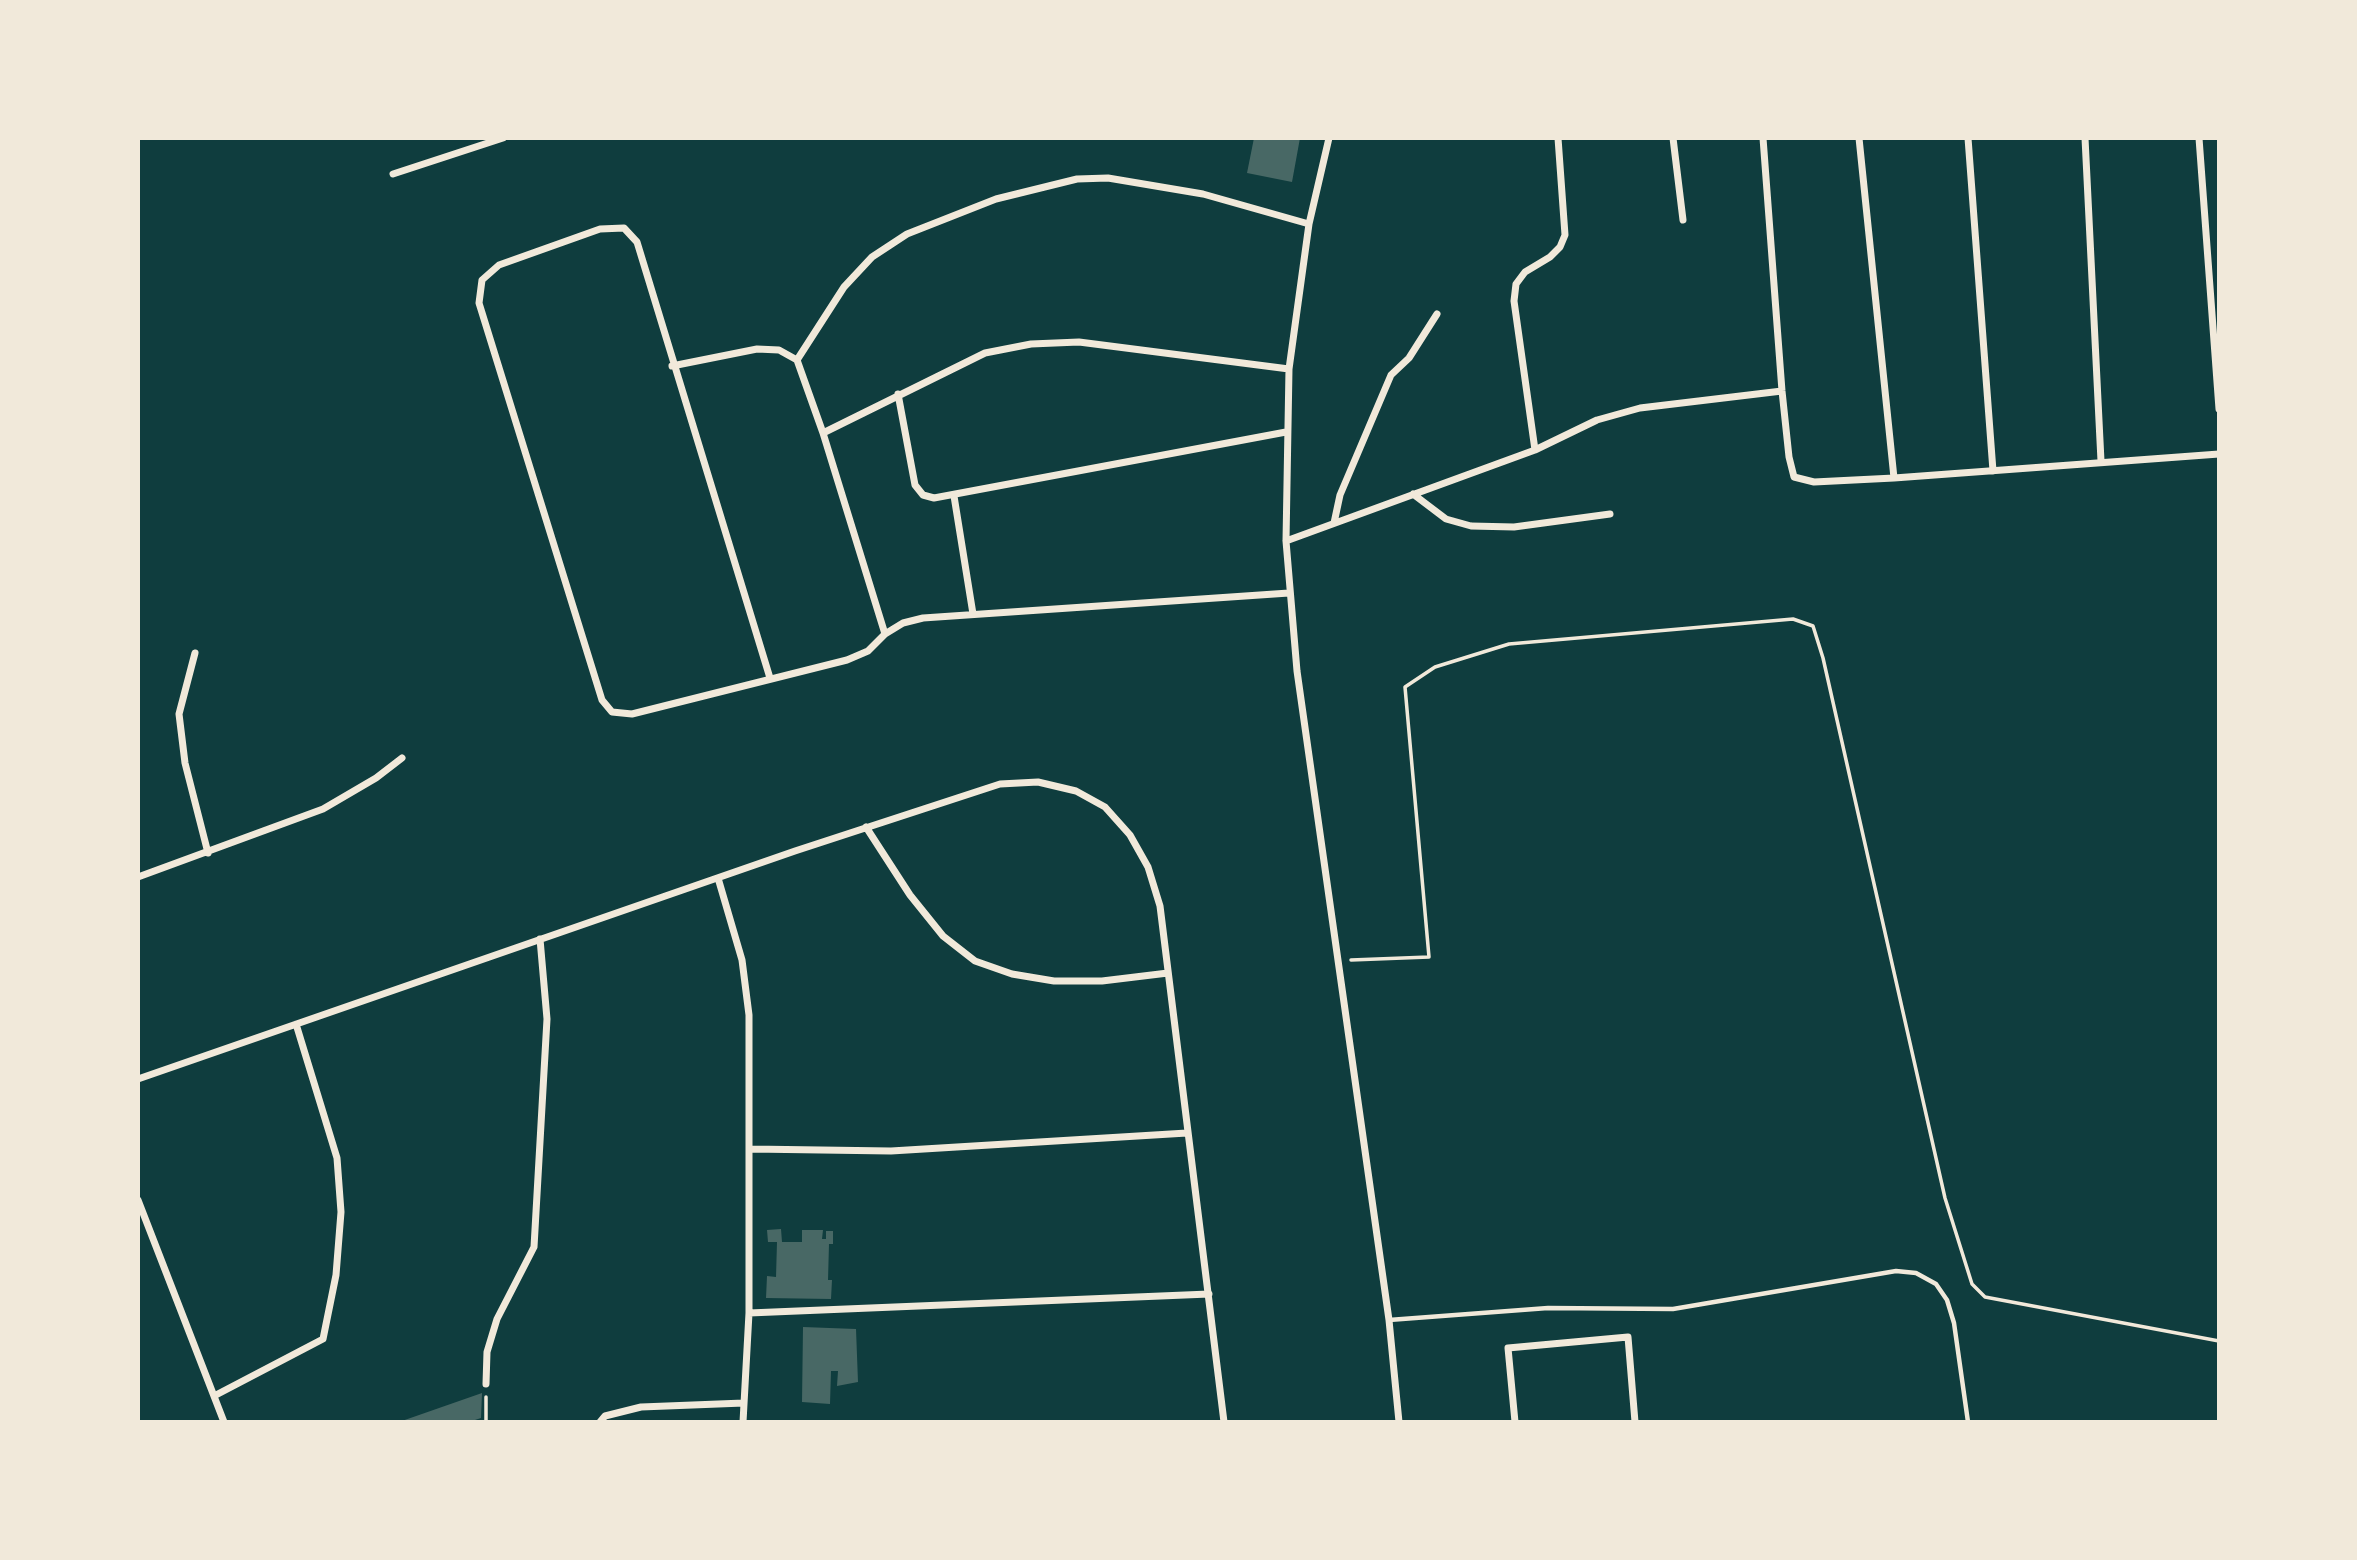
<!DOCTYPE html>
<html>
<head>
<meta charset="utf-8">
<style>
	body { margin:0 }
	#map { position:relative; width:2357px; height:1560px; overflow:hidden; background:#0f3d3e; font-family:Jost,sans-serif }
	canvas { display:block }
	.frame { position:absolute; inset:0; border:140px solid #f1e9da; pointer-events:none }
</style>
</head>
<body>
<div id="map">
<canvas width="2357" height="1560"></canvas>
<div class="frame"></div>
</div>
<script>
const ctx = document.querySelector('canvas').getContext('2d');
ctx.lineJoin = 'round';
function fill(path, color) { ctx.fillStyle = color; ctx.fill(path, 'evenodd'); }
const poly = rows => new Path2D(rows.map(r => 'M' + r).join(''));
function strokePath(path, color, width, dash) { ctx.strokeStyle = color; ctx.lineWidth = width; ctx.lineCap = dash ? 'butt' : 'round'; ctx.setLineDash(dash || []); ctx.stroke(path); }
const building = poly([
	[1254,138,1300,138,1292,182,1247,173],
	[781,1229,782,1242,802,1242,802,1230,823,1230,822,1239,826,1239,826,1231,833,1231,833,1244,829,1244,828,1280,832,1280,831,1299,766,1298,767,1276,776,1277,777,1242,768,1242,767,1230],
	[803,1327,856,1329,858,1382,837,1386,838,1371,831,1371,830,1404,802,1402],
	[482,1393,481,1418,469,1422,399,1422]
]);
const path = poly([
	[1351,960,1429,957,1405,687,1435,667,1509,644,1793,619,1813,626,1823,658,1945,1198,1972,1284,1985,1297,2219,1341],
	[486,1397,486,1422]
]);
const service = poly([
	[1389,1320,1548,1308,1673,1309,1896,1271,1916,1273,1936,1284,1947,1300,1954,1323,1968,1422]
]);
const minor = poly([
	[1329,138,1309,224,1289,369,1286,541,1297,671,1389,1320,1399,1422],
	[1673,138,1683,220],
	[1763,138,1782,391,1789,457,1794,477,1814,482,1894,478,2219,454],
	[1859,138,1894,478],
	[1968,138,1993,471],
	[2085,138,2101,461],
	[2199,138,2219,409],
	[393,174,503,138],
	[797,360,844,287,872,257,907,234,996,199,1077,179,1108,178,1203,194,1309,224],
	[672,366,757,349,779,350,797,360,823,433,885,634],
	[898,394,915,485,923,495,934,498,1286,432],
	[823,433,985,353,1031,344,1079,342,1289,369],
	[1535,450,1514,301,1516,284,1525,272,1550,257,1560,247,1565,235,1558,138],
	[1413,494,1446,519,1471,526,1514,527,1610,514],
	[954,496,973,614],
	[1334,523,1340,495,1391,375,1409,358,1437,314],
	[1286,541,1535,450,1597,420,1640,408,1782,391],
	[195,653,179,714,185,763,208,853],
	[770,678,637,242,624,228,600,229,499,265,482,280,479,303,602,700,612,712,632,714,847,660,868,651,885,634,903,623,923,618,1289,593],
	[866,827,910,895,943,936,975,961,1012,974,1054,981,1102,981,1168,973],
	[138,877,323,809,376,778,402,758],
	[718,878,742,960,749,1015,749,1313,743,1422],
	[138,1079,795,851,1000,784,1038,782,1076,791,1105,807,1130,835,1148,867,1160,906,1224,1422],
	[751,1149,891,1151,1187,1133],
	[138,1200,224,1422],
	[749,1313,1209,1294],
	[486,1384,487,1352,497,1319,534,1247,547,1019,540,939],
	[214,1396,323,1339,336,1275,341,1212,337,1158,296,1024],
	[600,1422,605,1416,641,1407,744,1403],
	[1515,1422,1508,1348,1628,1337,1635,1422]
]);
fill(building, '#486865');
strokePath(path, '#f1e9da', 3.5);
strokePath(service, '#f1e9da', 4.5);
strokePath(minor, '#f1e9da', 7);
</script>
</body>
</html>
